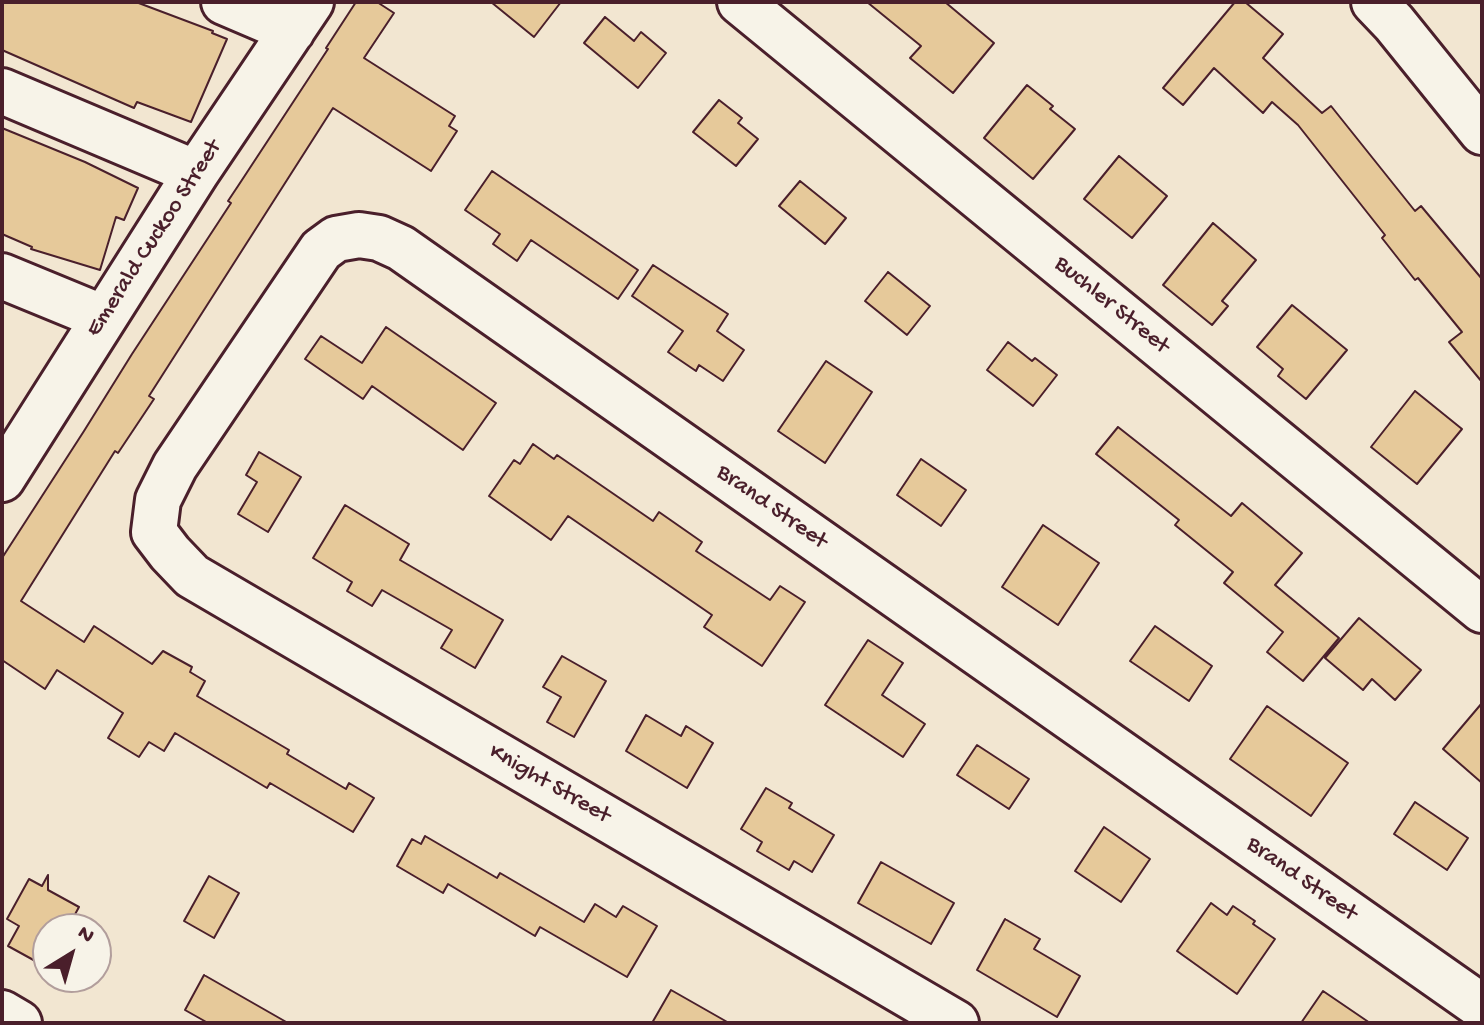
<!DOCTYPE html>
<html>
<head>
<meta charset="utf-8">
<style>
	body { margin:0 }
	#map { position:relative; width:1484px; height:1025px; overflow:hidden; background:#f2e6d1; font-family:"Gochi Hand",sans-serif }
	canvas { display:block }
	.frame { position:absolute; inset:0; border:4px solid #4a1f2b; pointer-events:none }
	.north { position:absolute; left:32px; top:913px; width:80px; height:80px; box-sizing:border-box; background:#f7f3e8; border:2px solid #b29e9c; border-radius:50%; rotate:37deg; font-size:22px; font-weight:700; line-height:32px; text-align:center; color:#4a1f2b }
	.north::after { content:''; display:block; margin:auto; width:28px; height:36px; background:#4a1f2b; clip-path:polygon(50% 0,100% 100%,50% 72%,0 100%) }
</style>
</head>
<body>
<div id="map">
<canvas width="1484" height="1025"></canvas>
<div class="frame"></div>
<div class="north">N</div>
</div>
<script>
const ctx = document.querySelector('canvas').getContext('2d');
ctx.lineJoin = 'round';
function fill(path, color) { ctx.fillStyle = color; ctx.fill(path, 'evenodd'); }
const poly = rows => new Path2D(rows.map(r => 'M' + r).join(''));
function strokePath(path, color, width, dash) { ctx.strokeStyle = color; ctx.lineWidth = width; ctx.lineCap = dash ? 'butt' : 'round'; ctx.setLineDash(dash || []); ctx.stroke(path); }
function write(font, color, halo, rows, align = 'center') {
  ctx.font = font + ' "Gochi Hand",sans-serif'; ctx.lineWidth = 7; ctx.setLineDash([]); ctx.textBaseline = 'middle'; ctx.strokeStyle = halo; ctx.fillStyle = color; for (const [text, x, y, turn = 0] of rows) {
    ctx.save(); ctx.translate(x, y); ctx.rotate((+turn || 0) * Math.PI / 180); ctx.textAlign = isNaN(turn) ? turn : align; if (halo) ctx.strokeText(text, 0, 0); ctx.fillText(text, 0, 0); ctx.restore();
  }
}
const building = poly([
	[2,2,136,2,213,31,212,33,227,39,191,122,137,102,134,108,2,50,2,2],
	[356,2,377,2,394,13,364,58,455,116,449,126,457,131,431,171,333,108,149,396,154,399,118,453,115,451,21,601,84,642,94,626,152,664,163,651,192,667,190,672,205,681,197,696,289,750,287,754,346,789,349,783,374,798,353,832,270,783,267,788,175,733,164,751,149,742,139,757,108,738,123,713,57,670,45,689,2,660,2,558,84,431,132,354,231,203,228,201,238,186,328,49,326,48,356,2],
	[491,2,561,2,534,37,491,2],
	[867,2,945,2,994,43,953,93,910,58,921,46,867,2],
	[1235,2,1245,2,1283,34,1263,58,1322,113,1331,106,1415,211,1421,206,1482,279,1482,382,1449,342,1462,332,1418,278,1415,280,1382,238,1385,235,1298,125,1272,102,1263,113,1214,68,1183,105,1163,88,1235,2],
	[605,17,634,41,641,32,666,53,638,88,584,43,605,17],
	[1027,85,1053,106,1050,109,1075,129,1033,179,984,138,1027,85],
	[719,100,742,118,738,123,758,139,736,166,693,132,719,100],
	[2,128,85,162,138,188,124,220,116,217,100,270,31,249,32,247,2,234,2,128],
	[1119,156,1167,196,1132,238,1084,199,1119,156],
	[492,171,638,270,618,299,531,240,517,261,493,244,500,234,465,210,492,171],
	[800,181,846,218,825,244,779,206,800,181],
	[1213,223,1256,260,1222,301,1228,306,1212,325,1163,285,1213,223],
	[653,265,728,314,717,331,744,350,723,381,699,365,696,371,668,352,683,331,632,296,653,265],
	[888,272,930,306,907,335,865,301,888,272],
	[1292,305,1347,350,1306,399,1278,376,1283,369,1257,347,1292,305],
	[386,327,496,403,463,450,372,386,363,399,305,359,321,336,362,363,386,327],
	[1008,342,1032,361,1035,358,1057,375,1033,406,987,370,1008,342],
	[826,361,872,392,825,463,778,431,826,361],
	[1415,391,1462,429,1417,484,1371,447,1415,391],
	[1118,427,1231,516,1242,503,1302,553,1275,585,1339,638,1303,681,1267,652,1283,632,1224,583,1233,572,1175,525,1179,520,1096,454,1118,427],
	[533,444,554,459,557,455,653,521,659,512,702,542,696,551,770,600,780,586,805,602,762,666,704,627,712,615,568,516,551,540,489,496,514,460,520,464,533,444],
	[259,452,301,477,268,532,238,514,257,482,246,475,259,452],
	[921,459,966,490,941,526,897,495,921,459],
	[345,505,409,544,400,560,503,620,475,668,441,648,452,630,382,590,372,606,347,591,352,582,313,558,345,505],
	[1043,525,1099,563,1058,625,1002,587,1043,525],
	[1359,618,1421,670,1395,700,1372,679,1363,690,1325,658,1359,618],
	[1155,626,1212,666,1189,701,1130,661,1155,626],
	[868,640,903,663,882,695,925,724,903,757,825,705,868,640],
	[562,656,606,681,574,737,547,722,561,697,543,687,562,656],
	[1482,703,1482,783,1443,749,1482,703],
	[1267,706,1348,763,1311,816,1230,759,1267,706],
	[646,715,681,736,686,726,713,743,687,788,626,751,646,715],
	[977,745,1029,779,1009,809,957,775,977,745],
	[766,788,792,803,789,808,834,835,812,872,794,861,789,870,757,851,762,842,741,829,766,788],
	[1415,802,1468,838,1447,870,1394,834,1415,802],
	[1104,827,1150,859,1121,902,1075,871,1104,827],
	[425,836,497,878,500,873,584,922,595,904,616,917,623,906,657,926,627,977,540,927,535,936,448,884,443,893,397,866,412,839,421,844,425,836],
	[881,862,954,903,931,944,858,903,881,862],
	[48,875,48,890,79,907,67,929,48,929,48,968,8,946,19,926,7,919,29,879,42,886,48,875],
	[209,876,239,893,214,938,184,921,209,876],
	[1211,903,1227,915,1233,906,1255,921,1253,924,1275,939,1237,994,1177,951,1211,903],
	[1005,919,1040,939,1034,949,1080,976,1057,1017,977,970,1005,919],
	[204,975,288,1023,208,1023,185,1010,204,975],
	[671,990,729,1023,652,1023,671,990],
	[1323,991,1370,1023,1301,1023,1323,991]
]);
const minor = poly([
	[224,2,292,31],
	[740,2,1482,610],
	[1374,2,1394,23,1482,132],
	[2,91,196,173],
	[2,276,104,318],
	[2,479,196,173,311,2],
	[2,1013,19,1023],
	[956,1023,192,576,170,553,154,532,158,500,175,466,321,250,336,239,359,235,379,238,401,248,1482,1007]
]);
const streetNames = [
	["Emerald Cuckoo Street",155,239,-57],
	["Buchler Street",1111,306,39],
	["Brand Street",771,508,35],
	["Knight Street",549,785,30],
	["Brand Street",1301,880,35]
];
fill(building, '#e6c99a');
strokePath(building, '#4a1f2b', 2);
strokePath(minor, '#4a1f2b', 50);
strokePath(minor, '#f7f3e8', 44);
write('24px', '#4a1f2b', '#f7f3e8', streetNames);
</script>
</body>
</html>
